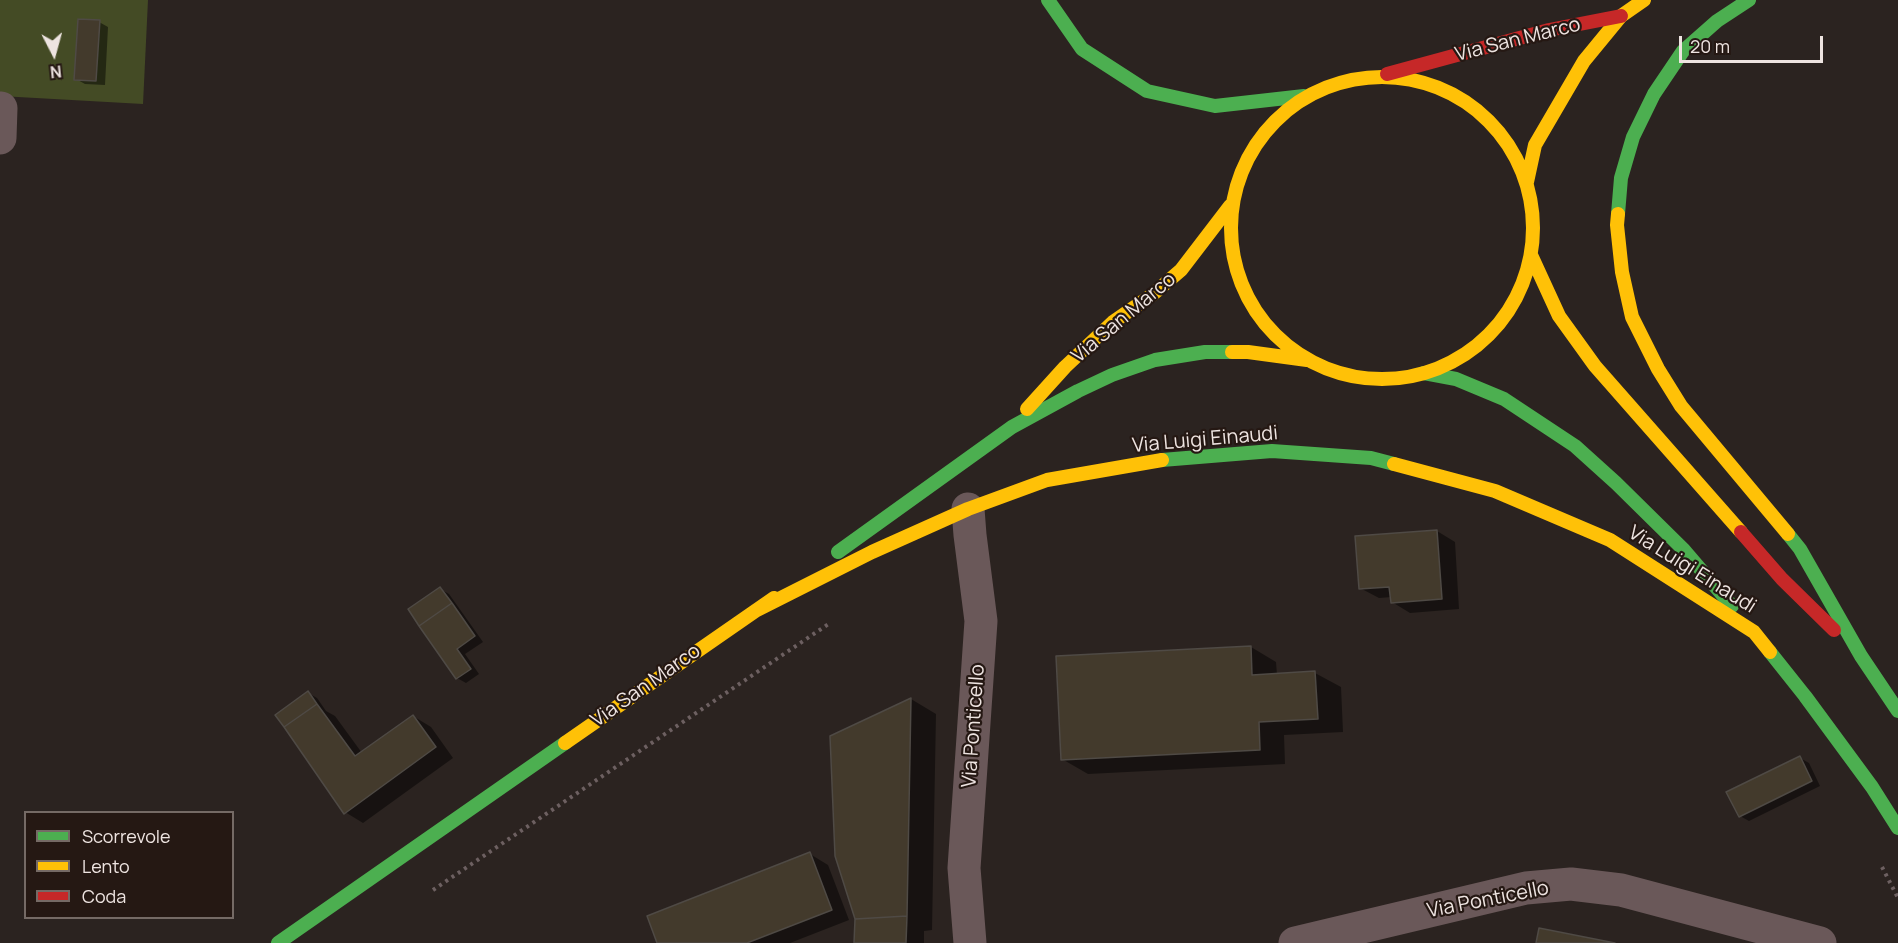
<!DOCTYPE html>
<html>
<head>
<meta charset="utf-8">
<style>
	body { margin:0 }
	#map { position:relative; width:1898px; height:943px; overflow:hidden; background:#2b2320; font-family:Manrope,sans-serif }
	canvas { display:block }
	.legend { position:absolute; left:24px; top:811px; width:210px; height:108px; box-sizing:border-box; background:#251813; border:2px solid #756a65; margin:0; padding:8px 10px; list-style:none; font-size:18px; color:#eee4e1 }
	.legend li { display:flex; align-items:center; gap:12px; height:30px }
	.legend b { width:30px; border:2px solid #756a65 }
	.north { position:absolute; left:24px; top:24px; width:60px; height:60px; -webkit-text-stroke:4px #251813; paint-order:stroke; rotate:174deg; font-size:16px; font-weight:700; line-height:24px; text-align:center; color:#eee4e1 }
	.north::after { content:''; display:block; margin:auto; width:21px; height:27px; background:#eee4e1; clip-path:polygon(50% 0,100% 100%,50% 72%,0 100%) }
	.scale { position:absolute; left:1679px; top:36px; width:144px; height:27px; box-sizing:border-box; border:3px solid #eee4e1; border-top:0; padding-left:8px; font-size:18px; line-height:21px; white-space:nowrap; color:#eee4e1; -webkit-text-stroke:4px #251813; paint-order:stroke }
</style>
</head>
<body>
<div id="map">
<canvas width="1898" height="943"></canvas>
<ul class="legend">
<li><b style="height:8px;background:#4caf50"></b>Scorrevole</li>
<li><b style="height:8px;background:#ffc107"></b>Lento</li>
<li><b style="height:8px;background:#c62828"></b>Coda</li>
</ul>
<div class="north">N</div>
<div class="scale">20 m</div>
</div>
<script>
const ctx = document.querySelector('canvas').getContext('2d');
ctx.lineJoin = 'round';
function fill(path, color) { ctx.fillStyle = color; ctx.fill(path, 'evenodd'); }
const poly = rows => new Path2D(rows.map(r => 'M' + r).join(''));
function strokePath(path, color, width, dash) { ctx.strokeStyle = color; ctx.lineWidth = width; ctx.lineCap = dash ? 'butt' : 'round'; ctx.setLineDash(dash || []); ctx.stroke(path); }
function write(font, color, halo, rows, align = 'center') {
  ctx.font = font + ' Manrope,sans-serif'; ctx.lineWidth = 4.5; ctx.setLineDash([]); ctx.textBaseline = 'middle'; ctx.strokeStyle = halo; ctx.fillStyle = color; for (const [text, x, y, turn = 0] of rows) {
    ctx.save(); ctx.translate(x, y); ctx.rotate((+turn || 0) * Math.PI / 180); ctx.textAlign = isNaN(turn) ? turn : align; if (halo) ctx.strokeText(text, 0, 0); ctx.fillText(text, 0, 0); ctx.restore();
  }
}
const green = poly([
	[0,0,148,0,143,104,0,96]
]);
const shadow = poly([
	[99,22,108,27,105,85,85,84,76,79],
	[1437,531,1455,542,1459,609,1410,613,1392,602,1392,597,1379,598,1360,588],
	[440,589,449,594,483,642,465,654,479,674,466,683,457,678,410,609],
	[1251,647,1276,662,1277,675,1315,673,1341,687,1343,732,1284,735,1285,764,1088,774,1062,759],
	[308,693,317,698,326,711,335,716,362,753,413,716,431,727,453,758,363,823,345,812],
	[911,699,936,714,932,930,924,931,924,943,856,943],
	[1800,758,1809,763,1820,786,1749,821,1740,816],
	[810,854,828,865,849,920,790,943,659,943]
]);
const building = poly([
	[78,19,100,20,96,81,74,80,78,19],
	[1437,530,1442,599,1391,603,1389,587,1359,589,1355,536,1437,530],
	[440,587,452,603,419,626,408,609,440,587],
	[452,603,475,636,457,649,471,669,456,679,419,626,452,603],
	[1251,646,1252,675,1315,671,1318,719,1259,722,1260,750,1061,760,1056,656,1251,646],
	[308,691,317,704,284,727,275,715,308,691],
	[911,698,907,916,855,919,835,856,830,736,911,698],
	[317,704,355,756,413,715,436,747,344,814,284,727,317,704],
	[1800,756,1812,781,1739,817,1726,792,1800,756],
	[810,852,832,910,747,943,657,943,647,916,810,852],
	[907,916,906,943,854,943,855,919,907,916],
	[1539,928,1615,943,1536,943,1539,928]
]);
const path = poly([
	[1882,867,1898,898],
	[433,890,830,623]
]);
const street = poly([
	[0,138,1,108],
	[968,509,970,535,981,621,964,868,970,943],
	[1295,943,1526,888,1571,884,1621,890,1820,943]
]);
const fast = poly([
	[1048,0,1082,49,1147,91,1215,106,1304,96],
	[1618,214,1621,178,1633,137,1654,94,1683,51,1717,21,1749,0],
	[1424,373,1456,379,1504,399,1575,446,1616,483,1684,550,1732,606],
	[1162,460,1272,451,1371,458,1394,464],
	[1788,534,1800,549,1861,656,1898,711],
	[838,552,1012,427,1078,391,1112,375,1155,360,1205,352,1232,352],
	[1770,652,1805,696,1872,787,1898,828],
	[278,943,565,743]
]);
const slow = poly([
	'1231 228a151 151 0 1 1 302 0a151 151 0 1 1-302 0Z',
	[1527,182,1535,145,1584,61,1621,16,1644,0],
	[1618,214,1617,225,1622,272,1632,317,1658,369,1681,406,1788,534],
	[1531,255,1559,316,1595,366,1741,532],
	[1232,352,1248,352,1307,360],
	[1027,409,1065,367,1113,322,1152,295,1181,270,1230,206],
	[1394,464,1495,491,1610,540,1754,632,1770,652],
	[755,611,872,552,968,509,1047,480,1162,460],
	[565,743,774,598]
]);
const jam = poly([
	[1387,74,1549,30,1621,16],
	[1741,532,1782,579,1834,630]
]);
const streetNames = [
	["Via San Marco",1518,40,-14],
	["Via San Marco",1124,318,-40],
	["Via Luigi Einaudi",1205,440,-5],
	["Via Luigi Einaudi",1692,570,32],
	["Via San Marco",646,686,-35],
	["Via Ponticello",974,726,-86],
	["Via Ponticello",1488,900,-11]
];
fill(green, '#444b25');
fill(shadow, '#0007');
fill(building, '#433a2c');
strokePath(building, '#4f4a45', 1.5);
strokePath(path, '#6d6061', 4, [3, 4.5]);
strokePath(street, '#6a5859', 33);
strokePath(fast, '#4caf50', 14);
strokePath(slow, '#ffc107', 14);
strokePath(jam, '#c62828', 14);
write('20px', '#eee4e1', '#251813', streetNames);
</script>
</body>
</html>
